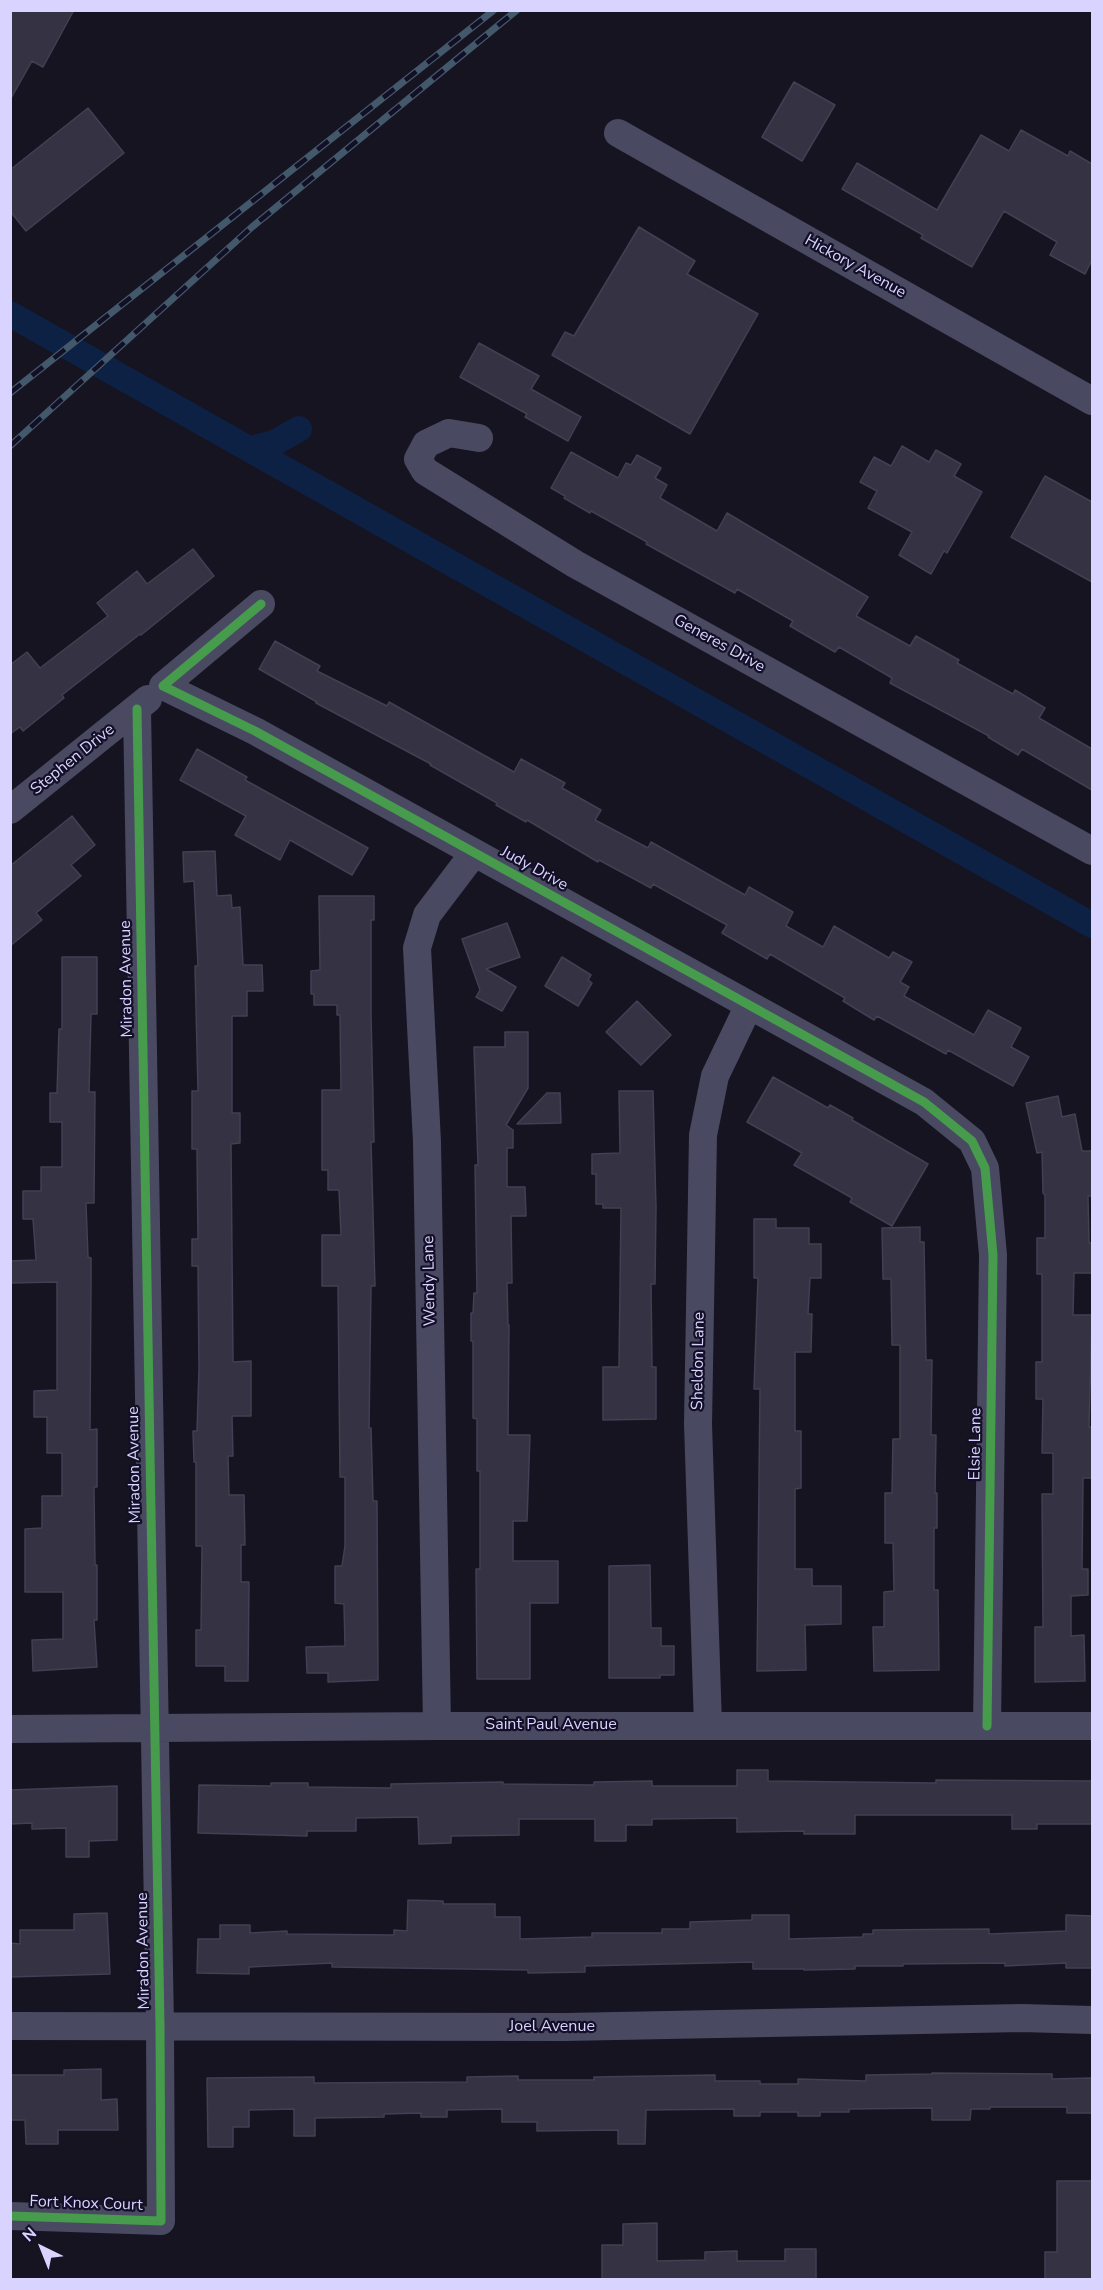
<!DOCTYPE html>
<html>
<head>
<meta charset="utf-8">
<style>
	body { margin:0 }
	#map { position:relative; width:1103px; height:2290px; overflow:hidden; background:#161421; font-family:"Nunito Sans",sans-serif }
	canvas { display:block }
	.frame { position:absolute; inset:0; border:12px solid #d9d4ff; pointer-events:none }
	.north { position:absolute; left:12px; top:2218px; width:60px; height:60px; -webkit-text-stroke:4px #130f26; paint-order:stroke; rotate:317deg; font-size:16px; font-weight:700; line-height:24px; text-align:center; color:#d9d4ff }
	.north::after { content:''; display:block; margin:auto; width:21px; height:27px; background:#d9d4ff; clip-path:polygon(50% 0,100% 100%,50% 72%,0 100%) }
</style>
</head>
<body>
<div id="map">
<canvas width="1103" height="2290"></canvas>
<div class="frame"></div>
<div class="north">N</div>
</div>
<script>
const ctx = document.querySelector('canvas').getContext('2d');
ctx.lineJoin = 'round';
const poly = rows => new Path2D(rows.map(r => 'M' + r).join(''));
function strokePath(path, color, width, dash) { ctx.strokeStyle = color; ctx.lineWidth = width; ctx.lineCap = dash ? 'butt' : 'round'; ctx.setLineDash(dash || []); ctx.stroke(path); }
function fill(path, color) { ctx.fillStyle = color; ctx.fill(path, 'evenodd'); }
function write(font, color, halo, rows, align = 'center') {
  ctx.font = font + ' "Nunito Sans",sans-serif'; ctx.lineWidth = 4.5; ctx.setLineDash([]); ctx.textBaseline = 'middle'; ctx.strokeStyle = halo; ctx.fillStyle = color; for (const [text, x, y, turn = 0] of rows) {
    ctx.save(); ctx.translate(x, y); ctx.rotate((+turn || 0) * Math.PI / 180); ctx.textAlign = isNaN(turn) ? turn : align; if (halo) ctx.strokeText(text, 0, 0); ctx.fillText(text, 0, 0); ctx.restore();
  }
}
const canal = poly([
	[10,314,1092,925],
	[250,449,274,443,299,429]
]);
const building = poly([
	[10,10,74,10,43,67,32,61,10,100,10,10],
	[794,82,835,105,802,161,762,137,794,82],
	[88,108,124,153,26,231,10,211,10,170,88,108],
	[1021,130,1068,156,1070,151,1092,164,1092,260,1085,274,1050,255,1057,242,1004,211,972,267,921,238,923,235,842,189,857,163,937,210,981,135,1009,151,1021,130],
	[639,227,695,261,687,274,758,314,690,434,552,355,565,332,574,336,639,227],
	[479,343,539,376,531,389,581,417,568,441,525,417,527,414,460,377,479,343],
	[902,446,929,462,936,450,961,464,954,476,982,492,947,553,944,551,931,574,899,555,912,532,868,508,877,491,860,482,874,457,891,466,902,446],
	[571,452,618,478,626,463,631,465,637,455,661,468,655,478,667,485,660,498,717,531,727,513,868,597,856,616,910,646,916,636,959,660,957,663,1013,694,1015,690,1045,708,1039,718,1092,749,1092,790,1022,749,1018,755,988,737,989,736,890,683,892,678,839,647,835,652,790,626,793,621,737,589,735,593,646,544,647,542,591,511,590,513,564,498,565,496,551,488,571,452],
	[1045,476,1092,502,1092,582,1011,537,1045,476],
	[193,549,214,576,141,635,140,634,62,695,64,698,23,731,20,727,10,734,10,665,27,652,40,668,108,616,97,603,137,571,147,584,193,549],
	[275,641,320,666,317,671,387,706,389,702,514,772,521,759,565,783,562,788,601,810,595,820,648,848,651,842,745,895,749,887,793,912,786,926,823,947,834,926,889,958,893,952,912,962,900,982,909,987,904,996,974,1035,988,1010,1021,1028,1011,1047,1029,1057,1013,1086,948,1050,946,1054,877,1016,874,1020,843,1001,845,998,770,954,767,959,722,933,727,925,653,884,651,888,599,860,598,862,527,820,526,822,496,805,497,803,430,765,431,764,316,703,317,702,259,669,275,641],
	[197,749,247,777,245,780,368,848,352,875,290,840,280,860,235,835,246,816,180,780,197,749],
	[72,816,95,845,71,865,81,876,36,913,42,920,10,946,10,866,72,816],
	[215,851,217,896,231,895,232,908,240,907,243,965,262,965,263,991,247,991,247,1016,232,1016,232,1113,240,1113,240,1143,231,1144,233,1362,251,1361,251,1416,232,1416,233,1456,228,1456,229,1495,244,1495,245,1545,241,1545,241,1582,249,1582,248,1681,225,1681,225,1666,196,1666,196,1630,201,1630,202,1546,196,1546,196,1462,194,1462,193,1431,197,1431,199,1369,198,1266,192,1266,192,1239,198,1239,197,1149,192,1149,192,1091,198,1091,195,966,198,966,194,881,184,882,183,852,215,851],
	[319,896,374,896,374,920,371,920,371,1015,374,1142,371,1142,375,1286,371,1286,369,1428,371,1428,373,1501,377,1501,378,1680,328,1682,328,1673,307,1673,306,1647,345,1646,344,1604,335,1603,335,1566,342,1566,345,1546,345,1477,340,1477,338,1286,322,1286,322,1235,341,1235,339,1190,328,1190,328,1170,322,1170,322,1090,341,1090,340,1015,337,1015,337,1005,314,1005,314,994,311,994,311,971,320,970,319,896],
	[507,923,520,957,486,969,516,987,502,1011,476,997,480,990,462,939,507,923],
	[62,957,97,957,97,1014,91,1014,89,1092,95,1092,94,1203,86,1203,88,1257,91,1258,91,1280,90,1430,97,1429,97,1487,94,1487,95,1565,97,1565,97,1620,94,1620,97,1667,33,1671,32,1640,63,1639,63,1592,25,1592,25,1529,42,1528,42,1496,62,1496,62,1453,47,1453,47,1417,34,1417,34,1391,57,1390,57,1282,10,1283,10,1261,36,1260,33,1219,23,1219,23,1191,41,1191,41,1167,62,1167,62,1122,50,1122,50,1093,57,1093,59,1029,62,1029,62,957],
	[562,957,591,975,588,980,592,983,578,1006,545,986,562,957],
	[637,1001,671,1035,641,1065,606,1032,637,1001],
	[505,1032,528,1032,528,1088,506,1125,513,1130,513,1148,507,1148,507,1187,525,1187,526,1216,511,1216,512,1283,507,1283,508,1325,509,1325,508,1435,530,1435,527,1521,513,1521,513,1561,558,1561,558,1603,530,1603,530,1679,477,1679,476,1569,480,1569,480,1471,477,1471,477,1419,473,1418,473,1341,471,1341,471,1313,473,1313,474,1293,477,1293,475,1165,478,1165,474,1047,505,1047,505,1032],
	[773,1077,828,1108,830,1105,853,1118,852,1120,928,1164,892,1226,850,1202,852,1198,794,1165,802,1153,747,1122,773,1077],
	[619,1091,653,1091,656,1208,655,1284,651,1284,652,1367,656,1367,656,1419,603,1420,603,1367,619,1367,621,1208,603,1208,603,1204,596,1204,596,1174,592,1174,592,1154,620,1153,619,1091],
	[547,1093,560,1093,561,1123,517,1124,547,1093],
	[1058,1096,1062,1117,1075,1114,1082,1151,1092,1151,1092,1196,1088,1196,1089,1243,1092,1243,1092,1273,1074,1273,1073,1315,1092,1315,1089,1427,1092,1427,1092,1478,1083,1478,1082,1569,1088,1569,1088,1595,1071,1596,1071,1636,1084,1635,1085,1681,1035,1682,1035,1627,1043,1627,1042,1494,1053,1494,1053,1453,1042,1453,1043,1399,1036,1399,1036,1362,1042,1362,1042,1274,1037,1274,1037,1238,1045,1238,1045,1195,1043,1193,1042,1152,1037,1153,1026,1103,1058,1096],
	[754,1219,776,1219,776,1228,809,1228,809,1244,821,1244,821,1278,810,1278,808,1314,812,1314,811,1352,795,1352,795,1431,801,1431,801,1488,795,1489,795,1569,812,1569,812,1586,841,1586,841,1624,805,1625,806,1670,757,1671,760,1389,754,1389,758,1278,754,1278,754,1219],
	[920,1227,920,1242,924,1242,926,1360,932,1360,931,1435,936,1435,935,1493,937,1493,937,1528,934,1528,934,1590,938,1590,939,1670,874,1671,873,1627,884,1627,884,1592,894,1591,893,1543,885,1543,885,1493,892,1493,893,1439,900,1439,900,1345,892,1345,891,1279,883,1279,882,1228,920,1227],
	[650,1565,651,1628,661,1628,661,1646,674,1646,674,1675,660,1675,660,1678,609,1678,609,1566,650,1565],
	[737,1770,768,1770,768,1781,936,1783,936,1780,1092,1781,1092,1824,1037,1824,1037,1829,1012,1829,1012,1815,855,1815,855,1834,804,1834,804,1831,737,1832,737,1818,652,1819,652,1825,626,1825,626,1841,595,1841,595,1819,519,1819,519,1835,451,1836,451,1843,419,1844,418,1817,356,1818,356,1831,307,1831,307,1836,198,1833,199,1785,271,1786,271,1783,308,1783,308,1787,391,1788,391,1784,503,1782,503,1784,594,1785,594,1782,652,1781,652,1786,737,1786,737,1770],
	[117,1786,117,1840,89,1841,89,1857,66,1857,66,1828,32,1829,32,1823,10,1824,10,1790,117,1786],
	[408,1900,443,1901,443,1904,495,1904,495,1917,520,1917,520,1939,592,1937,592,1933,662,1933,662,1929,690,1929,690,1922,752,1920,752,1915,789,1915,789,1939,863,1937,863,1934,873,1934,873,1930,989,1929,989,1934,1066,1931,1066,1915,1092,1916,1092,1968,1066,1968,1066,1963,1005,1966,1005,1963,903,1964,903,1966,855,1966,855,1969,804,1970,804,1969,753,1969,753,1962,585,1966,585,1972,528,1973,528,1970,332,1967,332,1963,249,1967,249,1974,197,1973,198,1939,220,1939,220,1925,250,1925,250,1933,287,1931,287,1934,394,1935,394,1930,407,1931,408,1900],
	[107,1913,110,1974,10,1977,10,1943,20,1944,20,1930,74,1930,74,1914,107,1913],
	[101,2069,101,2100,117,2099,118,2130,58,2130,58,2144,26,2144,25,2120,10,2120,10,2075,64,2075,64,2070,101,2069],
	[932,2073,1052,2074,1052,2079,1092,2078,1092,2113,1067,2113,1067,2107,990,2107,990,2109,971,2109,970,2120,932,2120,932,2108,849,2109,849,2112,820,2112,820,2116,798,2116,798,2112,760,2112,760,2116,734,2116,734,2109,646,2110,645,2144,618,2144,618,2130,537,2131,537,2122,502,2122,502,2109,447,2110,447,2117,421,2117,421,2113,384,2114,384,2117,315,2118,315,2136,294,2136,294,2109,249,2110,249,2127,233,2127,233,2147,208,2147,207,2078,314,2077,314,2083,467,2082,467,2077,518,2076,518,2080,594,2080,594,2077,715,2075,715,2081,760,2081,760,2084,798,2084,798,2079,866,2081,866,2075,932,2074,932,2073],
	[1057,2181,1092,2181,1092,2280,1045,2280,1045,2252,1057,2252,1057,2181],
	[657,2223,657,2261,705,2260,705,2252,737,2251,737,2261,785,2261,785,2249,816,2249,816,2280,602,2280,602,2245,623,2245,623,2224,657,2223]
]);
const minor = poly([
	[618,133,1092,401],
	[479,438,449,433,426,444,418,459,425,471,575,564,1092,851],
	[261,604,163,686,255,731,924,1102,972,1141,985,1168,993,1255,987,1726],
	[10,810,148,699],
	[708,1725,698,1424,703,1135,715,1076,749,1005],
	[437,1726,427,1142,417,948,427,915,474,853],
	[10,1729,437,1726,1092,1726],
	[10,2026,566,2027,1022,2018,1092,2020],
	[10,2216,161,2221,160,2026,137,709]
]);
const rail = poly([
	[10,393,494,10],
	[10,446,252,227,517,10]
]);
const cycleway = poly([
	[261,604,163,686,255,731,924,1102,972,1141,985,1168,993,1255,987,1726],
	[10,2216,161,2221,160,2026,137,709]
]);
const streetNames = [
	["Hickory Avenue",855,267,29],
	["Generes Drive",719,644,29],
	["Stephen Drive",73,760,-39],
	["Judy Drive",534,869,29],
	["Miradon Avenue",127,979,-91],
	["Wendy Lane",430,1281,-91],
	["Sheldon Lane",699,1361,-89],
	["Elsie Lane",976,1444,-89],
	["Miradon Avenue",135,1465,-91],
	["Saint Paul Avenue",551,1725],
	["Miradon Avenue",144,1951,-91],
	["Joel Avenue",552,2027],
	["Fort Knox Court",86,2204,2]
];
strokePath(canal, '#0d2144', 26);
fill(building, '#343243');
strokePath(building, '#433f54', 1.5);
strokePath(minor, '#4a4962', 28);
strokePath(rail, '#43596b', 7);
strokePath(rail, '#130f26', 4.5, [14]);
strokePath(cycleway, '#469c4c', 9);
write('16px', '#d9d4ff', '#130f26', streetNames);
</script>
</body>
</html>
